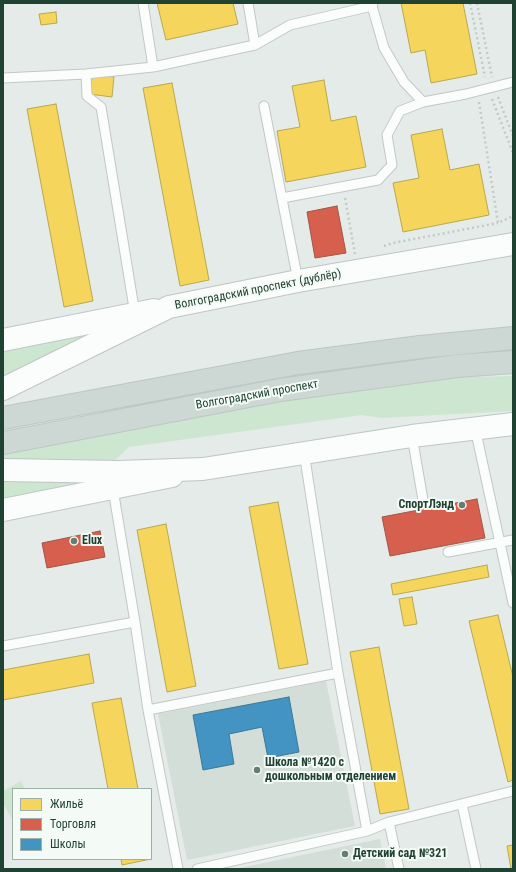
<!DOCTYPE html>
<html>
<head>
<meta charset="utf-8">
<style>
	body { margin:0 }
	#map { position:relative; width:516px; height:872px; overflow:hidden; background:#e5ebe8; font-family:"Roboto Condensed",sans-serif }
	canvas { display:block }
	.frame { position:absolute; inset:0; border:4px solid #204233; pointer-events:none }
	.legend { position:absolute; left:12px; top:788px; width:140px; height:72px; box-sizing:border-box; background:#f4faf6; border:1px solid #9fb0a8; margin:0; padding:5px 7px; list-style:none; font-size:12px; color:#204233 }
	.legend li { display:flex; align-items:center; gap:8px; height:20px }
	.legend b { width:20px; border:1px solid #9fb0a8 }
</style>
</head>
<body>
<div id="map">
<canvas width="516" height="872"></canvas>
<div class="frame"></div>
<ul class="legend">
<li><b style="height:11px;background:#f6d55c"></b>Жильё</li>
<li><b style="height:11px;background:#d6604d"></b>Торговля</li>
<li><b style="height:11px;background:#4393c3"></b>Школы</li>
</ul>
</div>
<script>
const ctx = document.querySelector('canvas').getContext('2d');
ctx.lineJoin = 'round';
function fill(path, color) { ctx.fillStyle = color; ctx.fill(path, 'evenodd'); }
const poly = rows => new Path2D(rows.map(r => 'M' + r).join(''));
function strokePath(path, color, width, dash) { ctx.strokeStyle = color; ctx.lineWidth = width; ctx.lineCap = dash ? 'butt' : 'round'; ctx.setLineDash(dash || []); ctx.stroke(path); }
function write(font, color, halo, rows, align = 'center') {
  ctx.font = font + ' "Roboto Condensed",sans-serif'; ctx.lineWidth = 4; ctx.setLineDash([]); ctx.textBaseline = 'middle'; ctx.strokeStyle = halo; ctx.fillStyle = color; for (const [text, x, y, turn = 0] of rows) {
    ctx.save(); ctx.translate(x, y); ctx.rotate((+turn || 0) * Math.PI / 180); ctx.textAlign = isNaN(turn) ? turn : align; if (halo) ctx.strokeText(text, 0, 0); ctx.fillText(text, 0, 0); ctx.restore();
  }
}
const built = poly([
	[326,681,355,826,187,860,158,714],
	[380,839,386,869,235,869]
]);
const green = poly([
	[83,331,88,340,3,383,3,347],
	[513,376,513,411,381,418,362,415,129,447,112,463,3,463,3,449,333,391,467,377],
	[3,476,117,480,3,502],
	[21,781,25,789,13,789,13,821,3,803,3,791]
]);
const homes = poly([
	[157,3,233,3,238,24,166,40,157,3],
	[401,3,463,3,477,74,431,83,425,50,411,53,401,3],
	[56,12,57,23,41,25,39,14,56,12],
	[92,74,114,77,112,97,89,94,92,74],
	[324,80,331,121,356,116,366,167,286,182,277,131,300,127,292,86,324,80],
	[172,83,209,280,180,286,143,88,172,83],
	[56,104,93,301,64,307,27,109,56,104],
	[442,129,450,170,479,164,489,215,403,232,393,183,419,178,411,135,442,129],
	[278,502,308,664,279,669,249,507,278,502],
	[166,524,196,686,167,692,137,530,166,524],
	[487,565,489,577,393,595,391,584,487,565],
	[412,597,417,624,404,626,399,599,412,597],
	[498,615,513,677,513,780,508,782,469,621,498,615],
	[379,647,409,809,380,814,350,652,379,647],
	[89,654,94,683,3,700,3,670,89,654],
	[121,698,138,789,108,789,92,703,121,698],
	[513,845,513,869,511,869,507,846,513,845],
	[121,859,151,859,122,865,121,859]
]);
const shops = poly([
	[337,206,346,253,315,258,307,212,337,206],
	[477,499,485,538,390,556,382,517,477,499],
	[100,531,105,557,47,568,42,543,100,531]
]);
const schools = poly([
	[289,697,299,752,268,758,262,727,229,734,234,764,203,770,193,715,289,697]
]);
const path = poly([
	[470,3,485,77],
	[477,3,492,77],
	[498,97,513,136],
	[492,99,513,153],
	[479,102,498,223,513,216],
	[345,198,355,254],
	[384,246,393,243,498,223]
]);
const service = poly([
	[143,3,153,67],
	[248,3,255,45],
	[372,6,384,48,404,82,423,102,466,94,513,82],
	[86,74,87,96,101,107,135,314],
	[3,78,86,74,153,67,255,45,290,25,372,6,373,3],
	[264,106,298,281],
	[282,198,378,180,392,165,387,135,400,111,423,102],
	[475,428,513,603],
	[412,436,423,500],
	[448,552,513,540],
	[135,622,148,710,338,673,304,452],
	[3,646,135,622,113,489],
	[338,673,367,831,389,822,513,791],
	[148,710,178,869],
	[462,804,476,869],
	[389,822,399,869],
	[197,869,367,831]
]);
const tertiary = poly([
	[3,340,154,310],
	[3,510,172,476]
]);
const secondary = poly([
	[3,389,169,307,298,281,513,244],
	[3,470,119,472,203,469,412,436,513,424]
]);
const primary = poly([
	[3,418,298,363,420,347,513,338],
	[3,443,280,390,457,366,513,362]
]);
const markers = [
	[462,505,4,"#657d72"],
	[74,541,4,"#657d72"],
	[257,770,4,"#657d72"],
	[345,854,4,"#657d72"]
];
const streetNames = [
	["Волгоградский проспект (дублёр)",258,290,-11],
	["Волгоградский проспект",257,395,-10]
];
const poiNames = [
	["СпортЛэнд",454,505,"right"],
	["Elux",82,541],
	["Школа №1420 с",265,763],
	["дошкольным отделением",265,777],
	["Детский сад №321",353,854]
];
fill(built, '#d2ded7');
fill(green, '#cde6d0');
fill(homes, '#f6d55c');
strokePath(homes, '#b6a950', 1);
fill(shops, '#d6604d');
strokePath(shops, '#9f5745', 1);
fill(schools, '#4393c3');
strokePath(schools, '#387b98', 1);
strokePath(service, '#c2c8c5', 11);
strokePath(tertiary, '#c2c8c5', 24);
strokePath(secondary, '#bec7c3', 24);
strokePath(primary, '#bcc7c3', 24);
strokePath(path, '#c1cbc6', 2.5, [2, 3]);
strokePath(service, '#fbfcfc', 9);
strokePath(tertiary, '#fbfcfc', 22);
strokePath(secondary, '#fbfcfc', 22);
strokePath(primary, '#cdd7d3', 22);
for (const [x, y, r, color] of markers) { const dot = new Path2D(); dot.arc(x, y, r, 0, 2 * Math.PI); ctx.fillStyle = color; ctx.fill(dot); strokePath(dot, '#f4faf6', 1.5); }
write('12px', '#204233', '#f4faf6', streetNames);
write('bold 12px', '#204233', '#f4faf6', poiNames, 'left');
</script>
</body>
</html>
